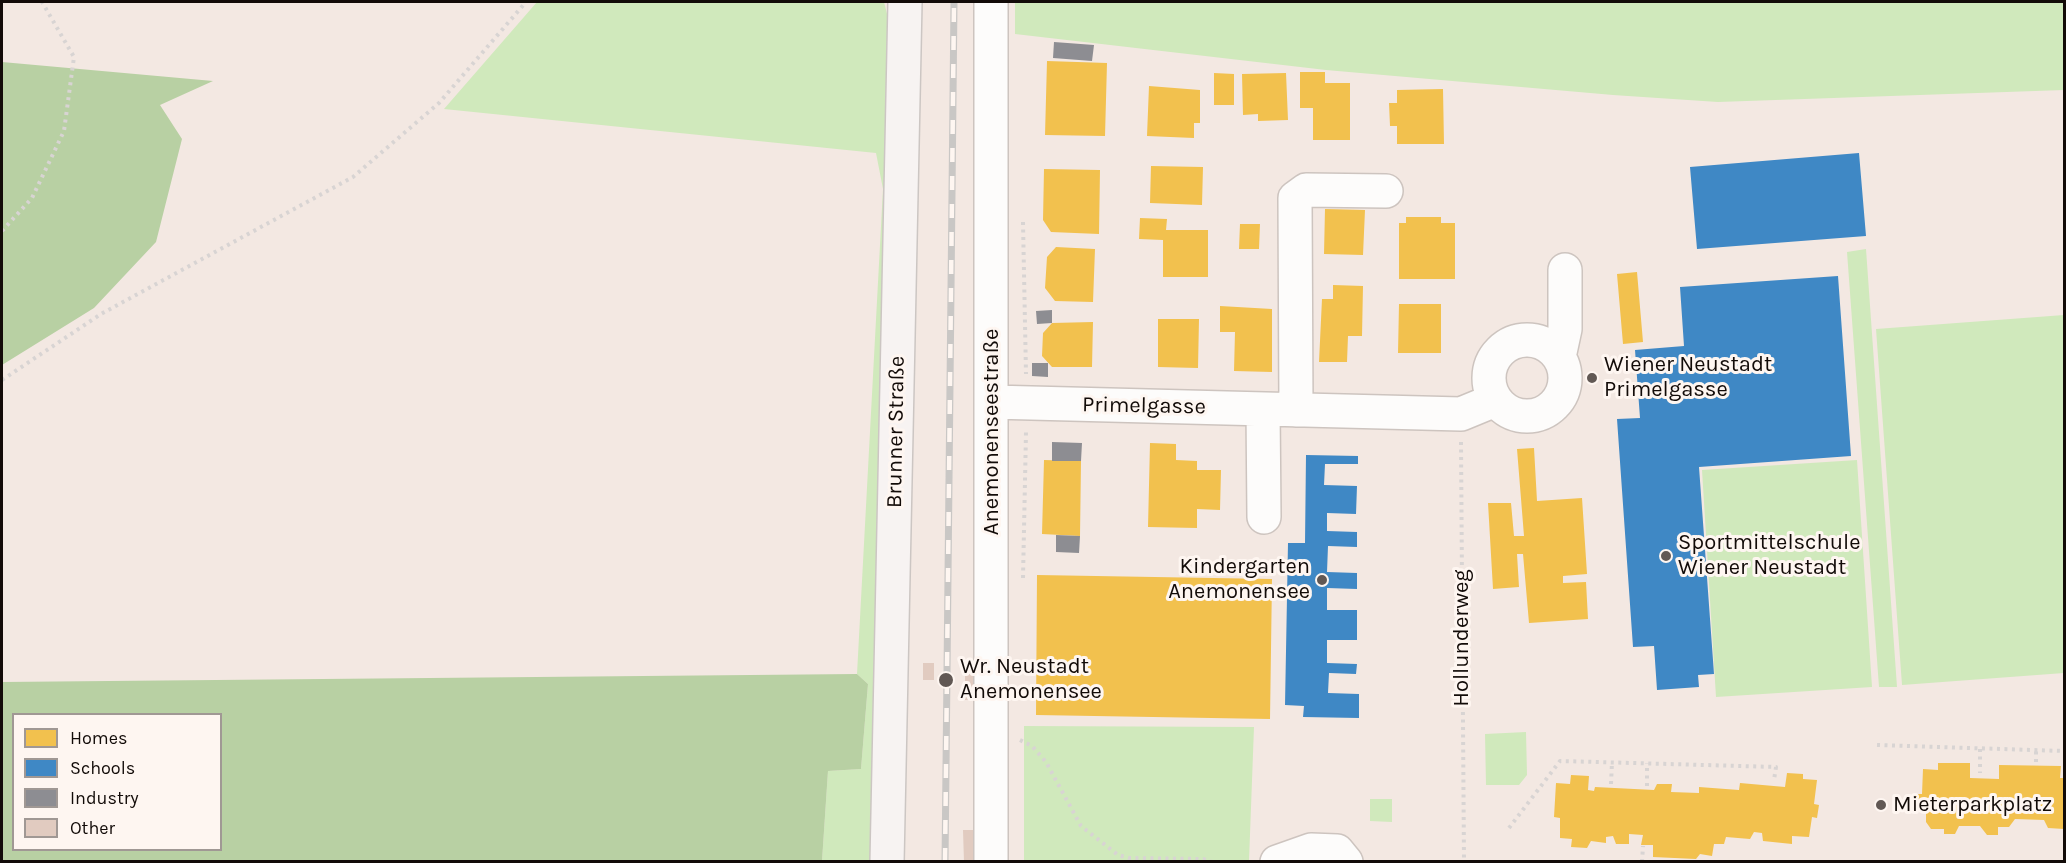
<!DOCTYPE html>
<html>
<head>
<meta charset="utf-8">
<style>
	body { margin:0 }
	#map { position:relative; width:2066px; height:863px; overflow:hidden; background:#f3e8e2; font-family:Karla,sans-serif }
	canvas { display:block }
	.frame { position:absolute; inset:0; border:3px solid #120b08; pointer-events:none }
	.legend { position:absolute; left:12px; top:713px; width:210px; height:138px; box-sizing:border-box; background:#fef6f1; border:2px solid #a09894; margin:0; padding:8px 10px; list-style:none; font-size:18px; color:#120b08 }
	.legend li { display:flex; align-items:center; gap:12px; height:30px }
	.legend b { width:30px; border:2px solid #a09894 }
</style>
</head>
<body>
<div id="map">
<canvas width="2066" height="863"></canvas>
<div class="frame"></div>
<ul class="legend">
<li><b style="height:16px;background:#f2c14e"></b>Homes</li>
<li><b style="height:16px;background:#3f88c5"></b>Schools</li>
<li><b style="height:16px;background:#8d8d92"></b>Industry</li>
<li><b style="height:16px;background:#e1cbc0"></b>Other</li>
</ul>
</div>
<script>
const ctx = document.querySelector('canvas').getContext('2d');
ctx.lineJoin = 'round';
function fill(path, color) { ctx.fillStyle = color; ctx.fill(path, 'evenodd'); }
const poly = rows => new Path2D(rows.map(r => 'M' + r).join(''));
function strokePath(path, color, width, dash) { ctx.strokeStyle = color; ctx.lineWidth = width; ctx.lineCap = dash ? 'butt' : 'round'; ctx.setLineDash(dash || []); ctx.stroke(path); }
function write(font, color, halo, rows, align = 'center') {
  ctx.font = font + ' Karla,sans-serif'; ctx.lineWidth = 6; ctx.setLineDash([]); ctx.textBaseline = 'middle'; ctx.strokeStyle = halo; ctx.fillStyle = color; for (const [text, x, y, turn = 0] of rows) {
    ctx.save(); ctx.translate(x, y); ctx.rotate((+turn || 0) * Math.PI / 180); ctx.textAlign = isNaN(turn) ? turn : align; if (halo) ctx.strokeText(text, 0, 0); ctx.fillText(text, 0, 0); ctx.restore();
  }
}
const green = poly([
	[537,2,884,2,892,33,874,861,822,861,828,771,861,769,868,684,857,674,883,189,876,153,444,109],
	[1015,2,2064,2,2064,90,1718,102,1613,95,1326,70,1015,34],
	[1866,249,1897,687,1879,687,1847,252],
	[2064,315,2064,673,1902,685,1876,329],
	[1857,460,1872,687,1716,697,1702,470],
	[1024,726,1254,727,1249,861,1024,861],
	[1526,732,1527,775,1519,785,1486,785,1485,734],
	[1370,799,1392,799,1392,822,1370,821]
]);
const forest = poly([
	[2,62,213,81,160,105,182,139,156,242,94,308,2,365],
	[857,674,868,684,861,769,828,771,822,861,2,861,2,682],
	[14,714,220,714,220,850,14,850]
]);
const homes = poly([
	[1047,61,1107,63,1105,136,1045,135],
	[1300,72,1325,72,1325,83,1350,83,1350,140,1313,140,1313,108,1300,108],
	[1214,73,1234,74,1234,105,1214,105],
	[1286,73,1288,120,1258,121,1258,114,1243,115,1242,74],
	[1149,86,1200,90,1200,123,1194,123,1194,138,1147,136],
	[1443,89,1444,144,1397,144,1397,126,1390,126,1389,103,1397,103,1397,90],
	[1151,166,1203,167,1202,205,1150,203],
	[1044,169,1100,170,1099,234,1051,232,1043,220],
	[1325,209,1365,210,1363,255,1324,254],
	[1406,217,1441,217,1441,223,1455,223,1455,279,1399,279,1399,223,1406,223],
	[1140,218,1167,219,1166,230,1208,230,1208,277,1163,277,1163,240,1139,239],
	[1240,224,1260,224,1259,249,1239,249],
	[1056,247,1095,249,1093,302,1055,301,1045,288,1047,257],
	[1637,272,1643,342,1623,344,1617,274],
	[1333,285,1363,286,1362,336,1348,336,1347,362,1319,362,1322,299,1333,299],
	[1399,304,1441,304,1441,353,1398,353],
	[1220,306,1272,309,1272,372,1234,371,1235,332,1220,332],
	[1158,319,1199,319,1198,368,1158,367],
	[1093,322,1092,367,1052,367,1042,356,1043,333,1052,323],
	[1150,443,1176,444,1176,460,1197,461,1197,470,1221,470,1220,510,1197,509,1197,528,1148,527],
	[1534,448,1537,501,1582,498,1587,574,1563,576,1563,583,1586,582,1588,619,1529,623,1523,554,1517,554,1519,587,1493,589,1488,503,1511,503,1514,536,1524,536,1517,449],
	[1044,460,1081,461,1080,536,1042,534],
	[1037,575,1272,579,1270,719,1036,715],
	[1938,763,1970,763,1970,778,1999,779,1999,765,2061,766,2060,778,2064,778,2064,829,2048,828,2044,820,2015,819,2009,827,1998,827,1998,835,1987,835,1980,826,1959,826,1955,834,1944,834,1944,829,1931,829,1926,822,1926,808,1916,808,1916,794,1922,794,1923,769,1938,770],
	[1787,773,1803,774,1803,779,1817,780,1814,804,1819,805,1817,818,1812,817,1809,837,1792,836,1792,844,1763,841,1762,833,1754,832,1750,839,1726,837,1724,844,1714,844,1712,856,1700,854,1696,859,1653,857,1653,845,1641,845,1643,835,1629,834,1629,844,1616,844,1613,836,1606,837,1606,843,1591,841,1587,848,1571,847,1572,839,1560,838,1560,818,1554,817,1556,783,1570,784,1571,775,1589,776,1588,790,1594,791,1595,787,1654,790,1657,784,1672,784,1671,792,1699,793,1699,787,1739,790,1740,783,1785,787]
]);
const schools = poly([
	[1859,153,1866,236,1697,249,1690,167],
	[1838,276,1851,456,1699,467,1714,674,1698,675,1699,687,1657,690,1654,646,1633,647,1617,419,1640,418,1635,350,1684,346,1680,287],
	[1306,455,1358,456,1358,464,1325,464,1324,485,1357,486,1356,514,1327,513,1327,531,1357,532,1357,547,1328,546,1327,572,1357,573,1357,589,1327,588,1327,610,1357,610,1357,640,1327,640,1327,663,1357,664,1356,674,1329,673,1328,693,1359,694,1359,718,1303,717,1304,706,1285,705,1288,543,1305,543]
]);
const industry = poly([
	[1054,42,1094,45,1092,61,1053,58],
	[1052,310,1052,323,1037,324,1036,311],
	[1032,363,1048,363,1048,377,1032,376],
	[1052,442,1082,443,1081,461,1052,461],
	[1056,535,1080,536,1079,553,1056,552]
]);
const building = poly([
	[923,663,934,663,934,680,923,680],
	[965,664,976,664,975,700,965,700],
	[963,830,974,830,974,862,964,862]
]);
const path = poly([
	[1023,222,1026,374],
	[2,231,32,198,64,131,74,57,42,2],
	[2,380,101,314,353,177,439,103,526,2],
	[1461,442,1464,862],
	[1023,578,1026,432],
	[1020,740,1032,746,1046,762,1081,826,1118,855,1129,858,1203,859,1212,862],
	[1877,745,2064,751],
	[1980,749,1980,773],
	[2036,762,2036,751],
	[1611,784,1612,762],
	[1647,786,1647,763],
	[1509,828,1560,761,1776,767,1774,780],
	[1642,862,1643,846]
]);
const minor = poly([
	'1489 378a38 38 0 1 1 76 0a38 38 0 1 1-76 0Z',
	[1559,357,1565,329,1565,270],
	[992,402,1461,414,1495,400],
	[1263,409,1264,517],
	[1296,410,1295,198,1306,190,1386,191],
	[991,862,991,2],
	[1277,862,1311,850,1337,851,1346,862]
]);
const major = poly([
	[887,862,905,2]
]);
const rail = poly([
	[945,862,954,2]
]);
const markers = [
	[1592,378,6,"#615854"],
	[1666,556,6,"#615854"],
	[1322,580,6,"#615854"],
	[946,680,8,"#615854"],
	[1881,805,6,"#615854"]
];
const poiNames = [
	["Wiener Neustadt",1604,365],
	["Primelgasse",1604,390],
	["Sportmittelschule",1678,543],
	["Wiener Neustadt",1678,568],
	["Kindergarten",1310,567,"right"],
	["Anemonensee",1310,592,"right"],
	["Wr. Neustadt",960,667],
	["Anemonensee",960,692],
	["Mieterparkplatz",1893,805]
];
const streetNames = [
	["Primelgasse",1144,406,1],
	["Brunner Straße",896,432,-89],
	["Anemonenseestraße",992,432,-90],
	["Hollunderweg",1462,638,-90]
];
fill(green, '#d0e9bc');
fill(forest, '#b8d0a3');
fill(homes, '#f2c14e');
fill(schools, '#3f88c5');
fill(industry, '#8d8d92');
fill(building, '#e1cbc0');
strokePath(minor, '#cdc4bf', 36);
strokePath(major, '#ccc6c3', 36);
strokePath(path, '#d8d4d3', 4, [3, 4.5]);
strokePath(minor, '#fdfcfb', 33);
strokePath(major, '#f7f3f2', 33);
strokePath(rail, '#c9c7c5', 7);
strokePath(rail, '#fef6f1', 4.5, [14]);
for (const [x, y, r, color] of markers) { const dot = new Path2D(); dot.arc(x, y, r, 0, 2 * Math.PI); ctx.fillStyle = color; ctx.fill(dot); strokePath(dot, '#fef6f1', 2); }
write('22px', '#120b08', '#fef6f1', poiNames, 'left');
write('22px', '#120b08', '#fef6f1', streetNames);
</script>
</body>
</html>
